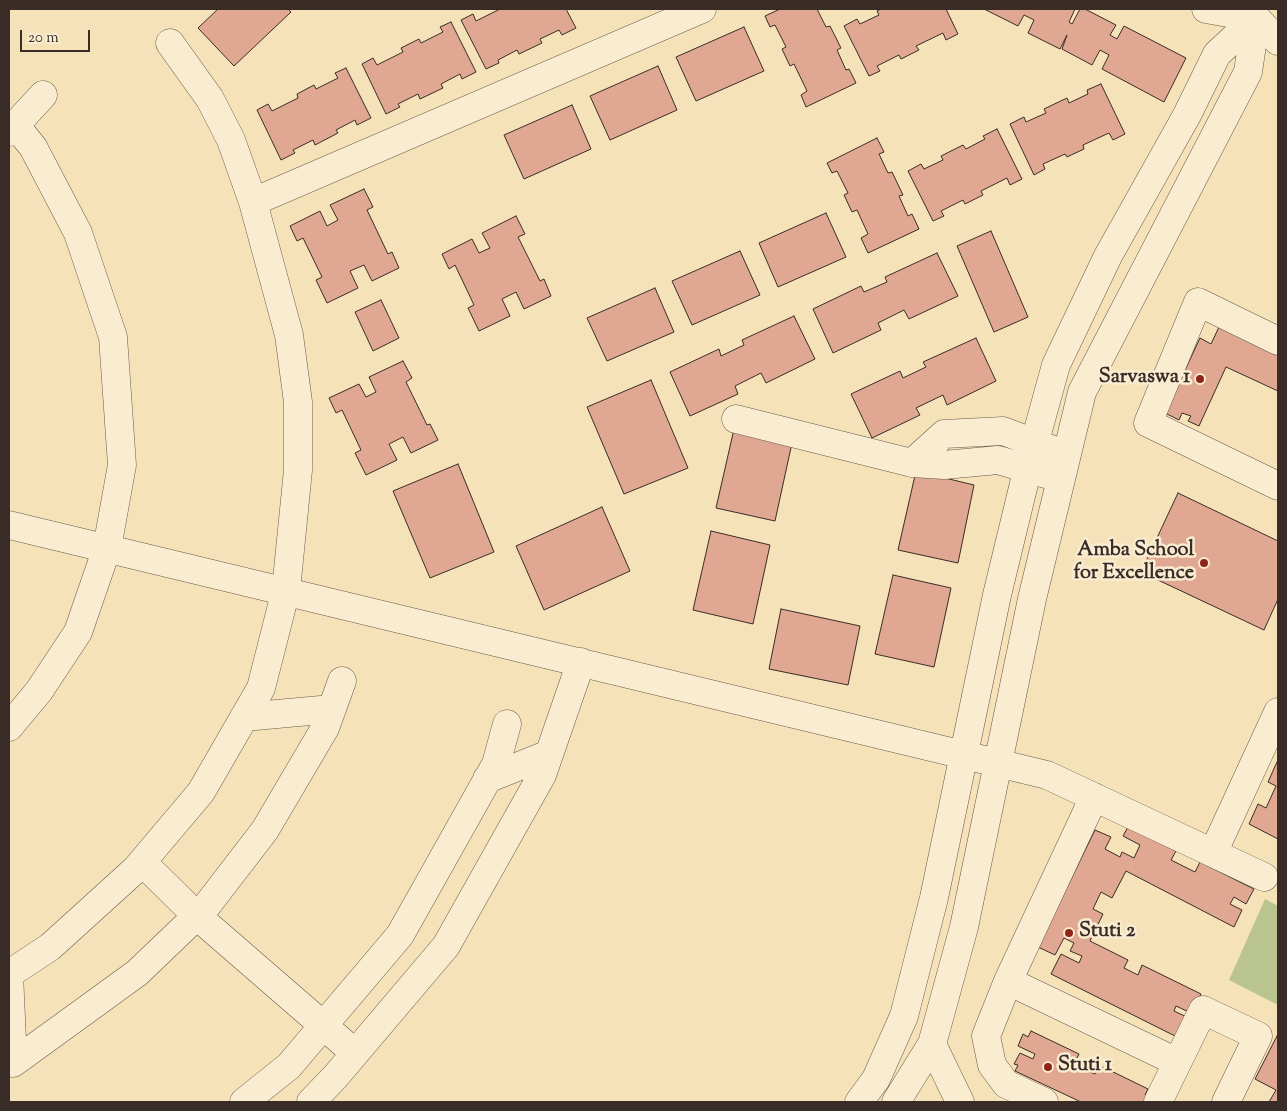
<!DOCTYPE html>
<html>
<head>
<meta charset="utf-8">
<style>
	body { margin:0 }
	#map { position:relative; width:1287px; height:1111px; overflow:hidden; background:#f6e2b8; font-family:"Sorts Mill Goudy",serif }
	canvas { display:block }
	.frame { position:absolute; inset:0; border:10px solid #392c26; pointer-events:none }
	.scale { position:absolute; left:20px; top:30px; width:70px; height:22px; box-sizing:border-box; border:2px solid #392c26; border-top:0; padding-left:6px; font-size:15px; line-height:18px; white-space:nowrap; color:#392c26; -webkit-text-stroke:4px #f9ecd1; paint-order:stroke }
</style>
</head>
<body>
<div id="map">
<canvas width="1287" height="1111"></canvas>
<div class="frame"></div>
<div class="scale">20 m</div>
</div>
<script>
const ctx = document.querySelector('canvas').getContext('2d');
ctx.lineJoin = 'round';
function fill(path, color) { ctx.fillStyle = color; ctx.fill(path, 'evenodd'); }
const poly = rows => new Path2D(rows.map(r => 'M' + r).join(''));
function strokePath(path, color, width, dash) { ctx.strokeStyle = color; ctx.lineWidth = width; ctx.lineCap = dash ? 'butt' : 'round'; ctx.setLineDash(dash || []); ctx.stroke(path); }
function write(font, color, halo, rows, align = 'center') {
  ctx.font = font + ' "Sorts Mill Goudy",serif'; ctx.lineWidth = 5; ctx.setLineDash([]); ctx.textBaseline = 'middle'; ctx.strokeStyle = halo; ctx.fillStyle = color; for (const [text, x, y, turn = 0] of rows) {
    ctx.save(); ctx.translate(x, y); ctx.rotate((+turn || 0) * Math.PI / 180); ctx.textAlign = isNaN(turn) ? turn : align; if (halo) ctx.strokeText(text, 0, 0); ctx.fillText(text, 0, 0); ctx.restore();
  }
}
const green = poly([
	[1265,899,1278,906,1278,1005,1229,980]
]);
const building = poly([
	[218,9,288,9,291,12,234,66,198,28,218,9],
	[500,9,566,9,576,28,562,35,559,30,540,39,542,43,519,54,517,50,498,60,499,63,486,69,461,20,473,14,476,21,500,9],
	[780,9,817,9,826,27,830,26,841,48,837,50,846,70,849,69,856,83,806,107,801,95,807,91,794,64,790,66,782,49,786,47,775,25,770,27,765,16,780,9],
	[881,9,946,9,958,34,946,40,943,33,916,46,919,50,901,59,899,55,877,66,880,71,869,76,844,26,857,19,860,24,879,15,877,11,881,9],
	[984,9,1075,9,1069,22,1072,24,1080,9,1085,9,1116,25,1110,35,1117,39,1124,26,1186,58,1164,102,1102,69,1109,55,1100,50,1092,65,1062,49,1067,35,1060,49,1028,33,1034,20,1024,15,1018,26,984,9],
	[451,22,476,72,462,79,460,74,441,84,443,88,420,99,418,94,398,104,400,107,386,114,362,64,373,58,377,65,403,52,401,48,419,39,421,43,443,32,440,27,451,22],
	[744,27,764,71,696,101,676,57,744,27],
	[658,66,677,110,610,140,590,96,658,66],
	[346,68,371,118,357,125,355,120,336,130,338,133,315,145,313,140,293,150,295,153,281,160,257,110,268,104,272,111,298,98,297,94,314,85,316,89,338,78,335,73,346,68],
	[1101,84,1125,134,1113,140,1109,133,1083,145,1084,149,1067,157,1065,154,1043,164,1045,169,1034,175,1010,124,1024,117,1026,122,1046,113,1044,109,1067,98,1069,103,1088,94,1087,90,1101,84],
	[572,105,591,149,524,179,504,135,572,105],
	[997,129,1022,179,1010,185,1007,178,981,191,983,195,965,204,963,200,941,211,944,216,933,221,908,171,921,164,924,169,943,160,941,156,963,145,966,149,985,139,983,136,997,129],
	[877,138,884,152,879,154,888,173,892,172,903,195,899,196,908,216,912,214,919,229,868,253,861,238,868,234,857,210,852,212,844,195,848,193,837,171,832,173,827,163,877,138],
	[364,189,373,207,367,210,388,254,392,252,399,268,372,281,364,265,350,271,358,288,327,303,316,280,322,277,303,238,297,241,290,226,320,211,327,226,338,220,330,205,364,189],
	[826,213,846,257,778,287,759,243,826,213],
	[516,216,525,234,518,237,540,281,544,279,551,296,524,309,516,292,502,299,510,316,479,331,468,308,474,305,455,265,449,269,442,254,472,239,479,253,490,248,482,233,516,216],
	[991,231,1028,317,994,332,957,246,991,231],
	[740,251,760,295,692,325,672,281,740,251],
	[937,253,958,296,909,319,904,310,878,323,881,330,833,353,813,309,861,286,864,292,887,282,885,277,937,253],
	[655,288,674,332,607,361,587,318,655,288],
	[381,300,399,338,373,351,355,312,381,300],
	[794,316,815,359,766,383,761,373,735,386,738,394,690,416,670,372,719,349,721,356,744,345,742,340,794,316],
	[1219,327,1278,345,1278,391,1226,367,1199,426,1188,421,1191,416,1182,413,1179,420,1165,413,1200,338,1211,344,1219,327],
	[976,338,996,381,947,405,943,395,916,408,920,415,872,438,851,394,900,371,903,378,926,367,923,362,976,338],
	[403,361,412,378,406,382,427,425,430,424,438,440,411,453,403,437,389,444,397,460,366,475,355,453,361,450,342,410,336,413,329,398,359,384,366,397,376,392,369,377,403,361],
	[651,380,688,468,624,494,587,407,651,380],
	[734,429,792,443,775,521,716,508,734,429],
	[458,464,494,552,430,578,393,491,458,464],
	[916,471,974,485,958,563,898,550,916,471],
	[1178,493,1278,541,1278,599,1264,630,1141,572,1178,493],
	[602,507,630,571,544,610,516,546,602,507],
	[711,531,770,545,753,624,693,610,711,531],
	[893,575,951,588,934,667,875,654,893,575],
	[781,609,860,626,848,685,769,669,781,609],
	[1277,762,1278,762,1278,839,1249,824,1258,804,1266,808,1276,786,1268,782,1277,762],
	[1128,827,1176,851,1171,860,1195,872,1200,862,1254,889,1246,904,1234,897,1230,904,1242,910,1234,927,1126,871,1112,898,1101,892,1093,909,1103,914,1090,941,1128,960,1124,968,1138,975,1142,965,1201,994,1191,1013,1176,1006,1174,1011,1189,1018,1179,1038,1051,974,1061,954,1079,963,1082,956,1070,951,1074,943,1064,938,1055,955,1038,947,1095,830,1111,837,1105,849,1120,857,1122,852,1134,858,1140,845,1123,836,1128,827],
	[1031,1031,1079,1054,1076,1060,1080,1062,1078,1066,1095,1074,1097,1069,1102,1071,1103,1067,1148,1089,1145,1095,1150,1097,1148,1102,1081,1102,1015,1071,1018,1065,1014,1064,1020,1053,1033,1059,1035,1054,1018,1046,1023,1034,1028,1037,1031,1031],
	[1278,1034,1278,1102,1269,1102,1276,1090,1255,1079,1278,1034]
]);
const minor = poly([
	[1206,9,1256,18,1278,41],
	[9,132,43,95],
	[253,202,702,9],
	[1278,341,1198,302,1148,423,1278,486],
	[736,419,912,463,944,465,998,460,1046,474],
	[912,463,944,434,1003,431,1051,449],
	[9,525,1047,775,1264,877],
	[244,717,332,709],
	[9,727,39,691,78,632,107,548,122,465,113,337,78,233,33,147,15,125],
	[487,779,549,754],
	[1094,797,1008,981,1177,1062],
	[1213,853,1278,712],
	[142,862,197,916,355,1053],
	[9,974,50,947,136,869,201,792,261,688,286,590,298,470,298,402,289,335,253,202,231,140,210,99,170,43],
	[9,974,13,1063,137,973,205,908,265,830,325,728,342,681],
	[1008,981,986,1036,992,1065,1006,1084,1044,1102],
	[932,1044,960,1102],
	[244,1102,289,1066,400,935,496,764,507,724],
	[311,1102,335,1077,446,946,542,775,581,662],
	[859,1102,876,1079,904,1016,934,898,997,595,1029,463,1056,365,1108,256,1187,115,1217,54,1256,18],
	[896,1102,932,1044,964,927,1032,599,1082,392,1248,72,1256,18],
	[1158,1102,1203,1010,1258,1036,1226,1102]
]);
const markers = [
	[1200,379,5,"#8f2418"],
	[1204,563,5,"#8f2418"],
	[1069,933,5,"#8f2418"],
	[1048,1067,5,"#8f2418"]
];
const poiNames = [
	["Sarvaswa 1",1190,379],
	["Amba School",1194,552],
	["for Excellence",1194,575],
	["Stuti 2",1079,933,"left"],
	["Stuti 1",1058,1067,"left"]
];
fill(green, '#bac490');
fill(building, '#e0a792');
strokePath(building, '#392c26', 1);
strokePath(minor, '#685a4a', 29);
strokePath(minor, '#f9ecd1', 28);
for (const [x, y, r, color] of markers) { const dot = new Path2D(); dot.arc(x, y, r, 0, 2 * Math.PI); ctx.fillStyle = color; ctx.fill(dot); strokePath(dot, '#f9ecd1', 2); }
write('bold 20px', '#392c26', '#f9ecd1', poiNames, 'right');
</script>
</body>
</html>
